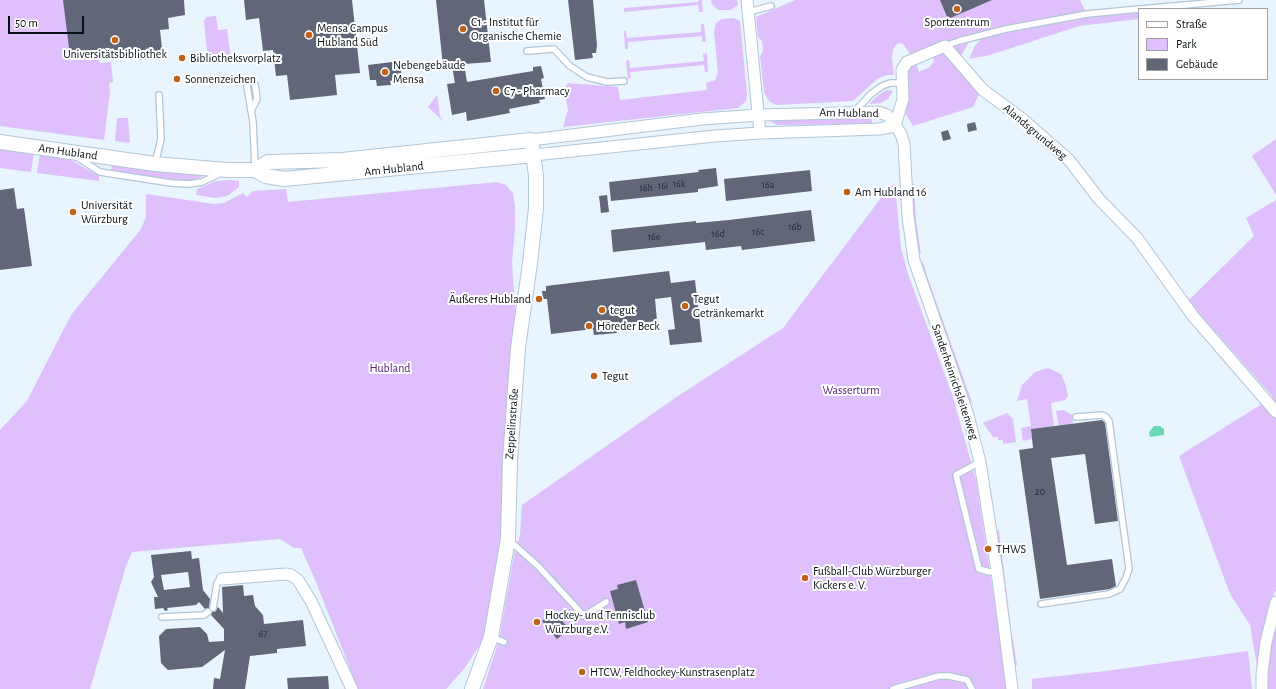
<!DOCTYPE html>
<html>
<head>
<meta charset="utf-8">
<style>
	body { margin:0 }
	#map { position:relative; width:1276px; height:689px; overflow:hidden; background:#e8f5fe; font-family:"Alegreya Sans",sans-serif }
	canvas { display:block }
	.legend { position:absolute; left:1138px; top:8px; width:130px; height:72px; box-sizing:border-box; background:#fff; border:1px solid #9d9fa1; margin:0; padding:5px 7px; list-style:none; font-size:12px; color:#091015 }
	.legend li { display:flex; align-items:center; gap:8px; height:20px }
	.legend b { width:20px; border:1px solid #9d9fa1 }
	.scale { position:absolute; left:8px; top:16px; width:76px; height:18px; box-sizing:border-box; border:2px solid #091015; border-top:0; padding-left:5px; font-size:12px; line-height:14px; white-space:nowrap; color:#091015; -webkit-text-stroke:3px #fff; paint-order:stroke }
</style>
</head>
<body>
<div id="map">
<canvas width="1276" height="689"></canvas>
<ul class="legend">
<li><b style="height:5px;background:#fff"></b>Straße</li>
<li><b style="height:11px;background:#dfbffc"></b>Park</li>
<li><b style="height:11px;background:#616679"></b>Gebäude</li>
</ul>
<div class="scale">50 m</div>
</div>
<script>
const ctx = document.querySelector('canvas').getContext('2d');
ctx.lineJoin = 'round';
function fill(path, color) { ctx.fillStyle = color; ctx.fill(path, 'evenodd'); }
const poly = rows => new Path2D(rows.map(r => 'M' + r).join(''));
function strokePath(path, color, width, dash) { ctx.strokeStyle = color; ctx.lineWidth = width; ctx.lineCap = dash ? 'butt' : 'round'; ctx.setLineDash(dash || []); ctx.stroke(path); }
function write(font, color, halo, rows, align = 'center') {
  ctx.font = font + ' "Alegreya Sans",sans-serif'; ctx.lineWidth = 4; ctx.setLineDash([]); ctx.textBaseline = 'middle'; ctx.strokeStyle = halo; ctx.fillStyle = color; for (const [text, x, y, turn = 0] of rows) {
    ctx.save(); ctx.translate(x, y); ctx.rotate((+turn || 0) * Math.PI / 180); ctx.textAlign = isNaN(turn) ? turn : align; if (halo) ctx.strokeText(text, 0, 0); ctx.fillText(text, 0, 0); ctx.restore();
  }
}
const green = poly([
	[0,0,63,0,98,53,100,63,111,62,113,82,109,83,110,92,104,140,0,126],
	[698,0,702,0,703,12,699,12,698,5,624,12,624,8,698,2],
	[711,0,737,0,738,5,731,10,718,10,712,4],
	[795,0,1080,0,1086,12,1024,22,976,33,911,55,903,44,898,43,893,49,892,58,894,75,887,75,877,79,853,101,776,105,769,101,764,92,760,56,763,51,762,41,758,37,756,17],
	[1139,12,1139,19,1079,26,990,55,969,59,975,46,983,37,1059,21],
	[216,16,218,30,227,29,231,58,226,59,225,55,212,57,212,60,208,61,204,21,206,17],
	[734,18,740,21,747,94,746,101,738,108,563,127,568,110,564,89,568,83,618,87,620,100,707,90,706,83,715,80,718,73,714,32,716,23,722,19],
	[701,24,704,24,706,42,702,42,702,36,628,42,628,49,625,49,624,31,626,31,627,38,701,32],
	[970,40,960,58,951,46],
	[944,51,981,90,973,107,913,126,905,113,906,75,909,66,916,64,919,72,930,67,934,61,932,54],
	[707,53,708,72,705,72,704,65,630,72,631,78,628,79,626,61,629,60,630,68,704,61,703,54],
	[887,90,893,91,888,99,881,103,869,104,880,94],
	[437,95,440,116,444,122,428,107],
	[872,117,872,124,868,124,777,125,768,120],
	[117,118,128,118,130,143,115,141],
	[1276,139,1276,195,1252,156],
	[0,148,34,153,31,172,0,168],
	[40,154,71,160,99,176,99,181,37,173],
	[112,163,203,176,194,180,183,181,111,171],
	[230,180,239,181,239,187,227,196,215,198,196,195,197,189,216,181],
	[497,182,506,185,513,193,515,207,515,228,512,262,518,348,509,504,489,645,479,646,464,669,446,689,358,689,316,582,301,548,294,548,280,539,132,552,126,566,90,689,0,689,0,430,27,401,71,315,141,229,146,217,146,194,214,204,224,203,243,193,247,197,253,191,286,189,288,202],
	[895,184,901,248,908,274,953,397,976,480,1008,689,483,689,499,640,514,555,520,535,522,505,678,396,783,328,890,186],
	[912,184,914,184,916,220,921,254,918,251,914,224],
	[1276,200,1276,590,1268,607,1258,672,1250,625,1230,594,1179,456,1273,397,1188,301,1254,236,1246,218],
	[923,262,927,276,973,405,969,399,929,290,921,265],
	[1048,368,1061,374,1066,386,1068,396,1065,400,1051,403,1054,426,1031,429,1032,439,1023,441,1021,428,1031,426,1027,399,1017,401,1022,385,1035,372],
	[1063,410,1072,415,1073,423,1059,426,1056,411],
	[1007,413,1013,419,1016,442,1003,444,1003,440,998,440,998,437,993,437,983,423],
	[999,530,1011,629,1017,665,1013,665,996,531],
	[1276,615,1276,689,1265,689,1265,673],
	[1248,651,1252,689,1032,689,1032,679,1106,671]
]);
const water = poly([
	[1154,426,1160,426,1164,429,1164,435,1150,437,1149,432]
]);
const building = poly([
	[63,0,184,0,185,15,168,18,169,29,160,30,163,58,137,60,136,49,70,56],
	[244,0,352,0,360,73,335,75,337,95,290,100,287,75,276,76,273,50,263,51,259,18,246,20],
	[436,0,484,0,491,62,464,64,467,82,533,71,533,67,541,66,544,78,541,79,545,99,539,100,540,103,509,109,510,113,467,121,466,112,452,115,447,84,455,83,452,66,443,66],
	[568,0,593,0,597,45,596,53,592,53,593,58,575,60],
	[940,0,992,0,948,19],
	[400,61,402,79,390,81,391,85,377,86,376,80,370,80,368,65],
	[975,122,977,130,968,132,967,124],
	[948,130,951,139,943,141,941,132],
	[716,168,718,186,698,189,698,192,611,201,609,182,699,172,698,170],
	[810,170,812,191,726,201,724,179],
	[14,188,17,209,24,208,32,266,0,270,0,190],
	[607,195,609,212,601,213,599,196],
	[811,210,815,241,742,250,741,246,706,250,705,242,613,252,611,230,696,221,696,223,729,220],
	[669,271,671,283,695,280,702,342,670,345,668,330,675,329,671,297,655,299,657,321,616,326,617,333,594,335,593,329,551,334,547,299,543,299,542,291,546,291,546,286],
	[1102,420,1105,423,1118,521,1095,524,1085,454,1051,458,1067,565,1112,559,1116,586,1110,589,1040,599,1019,450,1033,448,1031,429],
	[191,551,192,559,199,558,203,590,210,599,209,608,205,609,199,602,196,605,167,608,168,610,165,611,163,608,155,609,154,597,158,597,151,582,154,577,151,555],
	[188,572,190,587,164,590,161,575],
	[636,580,648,622,626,629,625,622,619,624,610,591,618,589,617,585],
	[243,585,244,596,253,595,255,606,263,615,264,624,303,620,306,646,277,649,277,653,250,656,245,689,213,689,214,678,220,679,225,650,202,667,168,670,161,663,159,636,166,629,200,627,207,634,209,642,224,641,224,629,211,615,212,612,216,610,218,607,223,613,222,587],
	[554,611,569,629,557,639,542,621],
	[328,676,329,689,288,689,287,678]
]);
const service = poly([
	[1141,9,1239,0],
	[749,12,771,6],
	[945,46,959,41,1006,29,1087,14,1139,9],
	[527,51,554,49,570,66,587,77,607,82,624,81],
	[247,86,253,122,255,168],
	[251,111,257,99,255,85],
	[855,111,871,94,882,86,890,83,902,83],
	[77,157,100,172,171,183,189,184,202,182,221,173],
	[155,164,161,139,159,95],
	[980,462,956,475,979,569,990,572,997,571],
	[510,541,538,566,584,616,606,602],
	[1041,604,1109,594,1120,589,1126,578,1129,569,1109,421,1106,417,1102,415,1076,417],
	[213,608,217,583,222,579],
	[162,617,204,615,208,612],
	[491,637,504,642],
	[893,689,939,676,949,676,967,680,972,689]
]);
const minor = poly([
	[747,0,760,133],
	[895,126,903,99,902,70,907,62,945,46,983,90,1021,118,1069,160,1099,199,1137,238,1193,316,1276,412],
	[531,140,702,119,759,115,878,112,887,115,892,120,901,134,904,144,908,217,914,260,968,415,980,462,997,571,1012,689],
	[534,155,715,136,760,133,879,129,895,126],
	[222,579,286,574,291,575,298,580,311,601,352,689],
	[1262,689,1262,674,1266,642,1276,602]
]);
const tertiary = poly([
	[0,142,155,164,227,170,255,170,268,162,342,160,531,140,536,176,536,208,530,263,518,348,510,460,508,539,491,637,472,689],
	[255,170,266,176,284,179,534,155]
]);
const markers = [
	[957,9,4,"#c06119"],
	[463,29,4,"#c06119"],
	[309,35,4,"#c06119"],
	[115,40,4,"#c06119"],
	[182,58,4,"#c06119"],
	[385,72,4,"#c06119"],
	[177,79,4,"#c06119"],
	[496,91,4,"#c06119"],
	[847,192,4,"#c06119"],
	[73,212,4,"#c06119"],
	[539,299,4,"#c06119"],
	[685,306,4,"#c06119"],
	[602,310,4,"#c06119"],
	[589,326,4,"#c06119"],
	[594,376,4,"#c06119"],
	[988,549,4,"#c06119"],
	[805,578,4,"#c06119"],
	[537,622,4,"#c06119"],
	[582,672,4,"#c06119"]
];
const numberNames = [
	["16k",679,184],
	["16a",768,185],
	["16i",663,186],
	["16h",646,188],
	["16b",795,227],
	["16c",758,232],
	["16d",718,234],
	["16e",654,237],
	["20",1040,492],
	["67",263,634]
];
const poiNames = [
	["C1 - Institut für",471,22],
	["Organische Chemie",471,36],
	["Sportzentrum",957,22,"center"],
	["Mensa Campus",317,28],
	["Hubland Süd",317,42],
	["Universitätsbibliothek",115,54,"center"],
	["Bibliotheksvorplatz",190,58],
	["Nebengebäude",393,65],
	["Mensa",393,79],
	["Sonnenzeichen",185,79],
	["C7 - Pharmacy",504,91],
	["Am Hubland 16",855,192],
	["Universität",81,205],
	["Würzburg",81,219],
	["Äußeres Hubland",531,299,"right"],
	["Tegut",693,299],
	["Getränkemarkt",693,313],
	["tegut",610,310],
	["Höreder Beck",597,326],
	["Tegut",602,376],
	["THWS",996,549],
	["Fußball-Club Würzburger",813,571],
	["Kickers e. V.",813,585],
	["Hockey- und Tennisclub",545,615],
	["Würzburg e.V.",545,629],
	["HTCW, Feldhockey-Kunstrasenplatz",590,672]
];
const streetNames = [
	["Am Hubland",849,113,1],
	["Alandsgrundweg",1035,132,40],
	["Am Hubland",68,152,8],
	["Am Hubland",394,169,-6],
	["Sanderheinrichsleitenweg",955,382,71],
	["Zeppelinstraße",512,424,-86]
];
const parkNames = [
	["Hubland",390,368],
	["Wasserturm",851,390]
];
fill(green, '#dfbffc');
fill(water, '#68d8b6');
fill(building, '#616679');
strokePath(service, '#b1c6d6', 8);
strokePath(minor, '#b1c6d6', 13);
strokePath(tertiary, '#b1c6d6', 16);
strokePath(service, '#fff', 5.5);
strokePath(minor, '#fff', 11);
strokePath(tertiary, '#fff', 14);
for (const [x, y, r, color] of markers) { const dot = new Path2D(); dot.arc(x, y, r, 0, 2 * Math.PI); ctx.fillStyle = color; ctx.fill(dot); strokePath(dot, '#fff', 1.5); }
write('10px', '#1f262e', null, numberNames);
write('12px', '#091015', '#fff', poiNames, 'left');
write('12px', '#091015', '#fff', streetNames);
write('12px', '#56217a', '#fff', parkNames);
</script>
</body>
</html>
